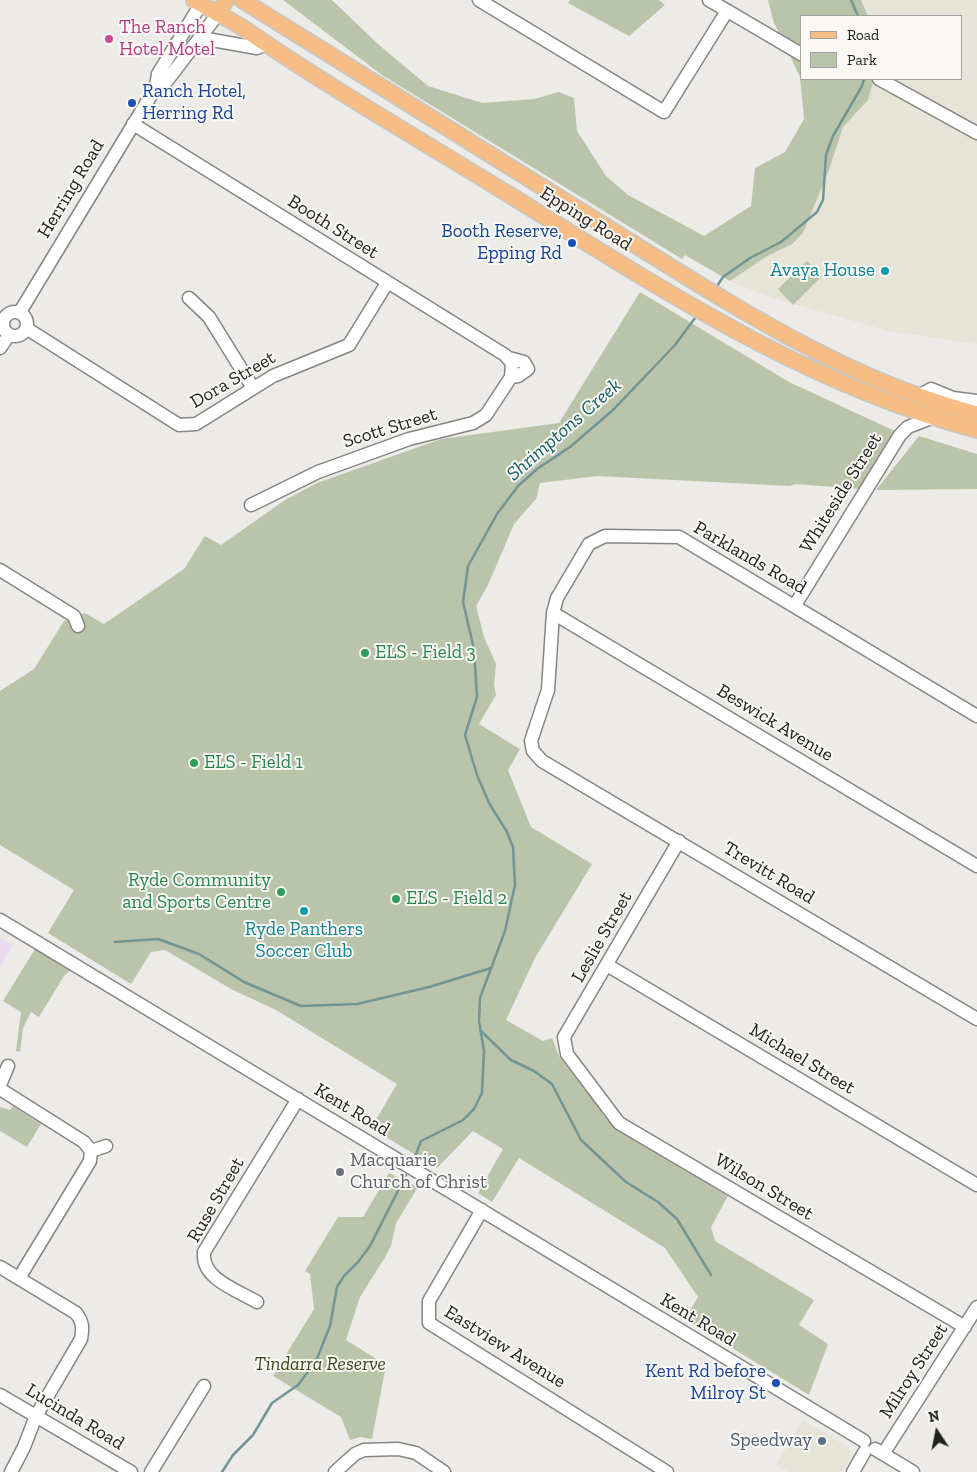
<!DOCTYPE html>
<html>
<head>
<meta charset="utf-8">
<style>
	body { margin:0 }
	#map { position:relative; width:977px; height:1472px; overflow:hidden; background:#ecebe7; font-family:"Zilla Slab",serif }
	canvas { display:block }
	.legend { position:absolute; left:800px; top:15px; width:162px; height:65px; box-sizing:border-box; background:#f9f8f4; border:1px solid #a3a2a0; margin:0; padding:6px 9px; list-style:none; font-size:15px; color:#232221 }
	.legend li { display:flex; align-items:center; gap:10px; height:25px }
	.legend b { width:25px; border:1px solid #a3a2a0 }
	.north { position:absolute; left:912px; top:1407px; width:50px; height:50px; -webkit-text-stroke:4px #f9f8f4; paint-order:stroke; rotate:349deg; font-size:14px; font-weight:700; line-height:20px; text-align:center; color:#232221 }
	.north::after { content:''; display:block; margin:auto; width:18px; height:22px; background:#232221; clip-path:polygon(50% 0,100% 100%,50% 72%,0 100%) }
</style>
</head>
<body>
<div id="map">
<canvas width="977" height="1472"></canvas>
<ul class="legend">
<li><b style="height:6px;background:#f6bd85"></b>Road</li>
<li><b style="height:14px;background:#bac4aa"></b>Park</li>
</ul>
<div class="north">N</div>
</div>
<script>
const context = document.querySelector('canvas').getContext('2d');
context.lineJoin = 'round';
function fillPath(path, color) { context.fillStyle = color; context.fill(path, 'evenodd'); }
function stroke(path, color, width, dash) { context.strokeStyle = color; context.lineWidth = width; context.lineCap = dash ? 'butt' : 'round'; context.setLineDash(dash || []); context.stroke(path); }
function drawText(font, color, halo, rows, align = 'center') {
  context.font = font + ' "Zilla Slab",serif'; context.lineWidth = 4; context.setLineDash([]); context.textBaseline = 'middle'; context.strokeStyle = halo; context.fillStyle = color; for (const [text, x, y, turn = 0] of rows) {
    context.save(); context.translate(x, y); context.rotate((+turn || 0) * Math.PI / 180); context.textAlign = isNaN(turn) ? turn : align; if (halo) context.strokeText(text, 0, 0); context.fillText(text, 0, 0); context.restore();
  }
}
const built = new Path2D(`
	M861 0H977V344L889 331 772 298 730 281 766 257 780 252 803 233 829 170 843 127 868 100 874 79H961V16H868Z
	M803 1420 848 1447 851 1456 841 1472H789L776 1465Z`);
const education = new Path2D(`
	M0 937 13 945 0 967Z`);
const green = new Path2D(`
	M283 0H332L379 45 428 86 482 103 534 99 559 92 574 98 577 131 606 176 628 195 704 236 751 206 755 168 785 152 804 119 800 77 773 20 768 0H861L868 16H801V79H874L868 100 843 127 829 170 803 233 792 244 766 257 730 281 685 255 682 259 382 75Z
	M570 0H659L665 5 629 36 568 3Z
	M807 261 822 276 793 305 778 289Z
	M640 292 789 382 897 432 862 489 795 484 790 486 597 476 540 483 536 499 514 524 488 585 476 606 484 637 496 664 494 685 496 695 479 724 520 749 508 770 531 827 592 864 535 958 506 1020 543 1041 552 1038 559 1056 616 1129 728 1196 711 1227 715 1241 814 1300 799 1325 828 1344 809 1395 685 1319 698 1297 665 1248 519 1158 492 1202 478 1193 503 1149 473 1131 437 1168 371 1128 397 1084 276 1010 231 989 165 950 151 952 131 984 48 933 74 890 0 845V691L34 669 64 621 85 613 104 624 184 569 205 536 221 545 285 500 317 483 441 439 559 423Z
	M919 436 977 454V489L876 490Z
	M35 949 71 970 64 976 39 1017 31 1012 23 1028 20 1052 16 1051 21 1012 3 1001Z
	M13 1106 41 1124 27 1147 0 1131V1107L10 1110Z
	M389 1173 418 1187 396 1223 391 1246 384 1259 360 1297 346 1340 386 1365 372 1439 360 1437 350 1440 341 1417 273 1376 314 1309 310 1274 305 1271 338 1217H363Z`);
const stream = new Path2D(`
	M851 0 858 16
	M715 289 723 277 750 258 781 242 817 212 823 200 826 155 833 136 862 86 864 79
	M115 942 158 939 199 954 244 982 301 1006 357 1004 429 987 491 968
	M481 1031 511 1060 534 1071 552 1084 581 1140 626 1182 658 1202 677 1219 711 1275
	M414 1159 421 1141 463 1120 474 1109 482 1093 484 1051 479 1021 480 998 505 931 515 885 513 847 507 832 489 803 477 775 465 735 477 697 474 649 463 602 468 566 497 514 518 486 537 469 570 447 613 410 675 345 698 314
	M222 1472 233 1455 253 1435 272 1403 298 1385 316 1361 330 1326 337 1287 344 1276 358 1262 370 1246 406 1175`);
const minor = new Path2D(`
	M479 0 664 112 727 11
	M709 0 801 54
	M201 38 257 48 266 44
	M879 79 977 133
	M156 87 166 82 218 14
	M133 124 505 355 512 363 511 377 486 415 473 423 409 439 318 472 251 505
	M189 298 209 317 253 388
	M3 324a12 12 0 1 1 24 0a12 12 0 1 1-24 0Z
	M20 312 156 87 158 74 201 4
	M26 328 179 425 196 424 273 376 349 345 387 283
	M0 348 9 335
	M509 358 524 362 528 369 518 376 511 377
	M918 396 931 389 953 398 977 401
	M0 570 74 616 78 626
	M795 605 900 435 908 427 934 417
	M553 613 977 866
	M977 716 679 537 605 536 589 544 557 598 553 613 548 690 531 741 533 751 542 761 977 1019
	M679 841 564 1037 567 1054 619 1123 965 1327
	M0 920 864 1441
	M607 965 977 1185
	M0 1085 8 1066
	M0 1089 84 1142 91 1151 90 1161 19 1278
	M91 1151 106 1146
	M482 1210 429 1301V1323L667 1472
	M0 1267 76 1313C83 1322 83 1328 81 1339L36 1416 24 1447 11 1472
	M257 1302C237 1290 201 1279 204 1252L298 1099
	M0 1395 131 1472
	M875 1449 913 1472
	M883 1454 977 1307
	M151 1472 204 1386
	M335 1472 355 1454 364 1450 398 1449 416 1453 444 1472
	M853 1472 865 1451`);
const major = new Path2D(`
	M194 0 240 26C328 87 422 141 513 197 661 289 807 385 977 430
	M242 0C369 78 494 158 621 236 734 306 846 380 977 414
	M218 14 226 0`);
const markers = [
	[109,39,5,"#d1479c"],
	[132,103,5,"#1a4fb4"],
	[572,243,5,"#1a4fb4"],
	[885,271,5,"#0f9aa8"],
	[365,653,5,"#2e9e5b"],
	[194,763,5,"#2e9e5b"],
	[281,892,5,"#2e9e5b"],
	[396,899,5,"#2e9e5b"],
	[304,911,5,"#0f9aa8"],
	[340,1172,5,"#6b7280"],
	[776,1383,5,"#1a4fb4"],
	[822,1441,5,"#5c6f8a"]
];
const hotelNames = [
	["The Ranch",119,28],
	["Hotel Motel",119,50]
];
const transitNames = [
	["Ranch Hotel,",142,92,"left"],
	["Herring Rd",142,114,"left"],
	["Booth Reserve,",562,232],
	["Epping Rd",562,254],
	["Kent Rd before",766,1372],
	["Milroy St",766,1394]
];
const streetNames = [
	["Herring Road",71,189,-59],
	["Epping Road",586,219,32],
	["Booth Street",333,227,32],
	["Dora Street",233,380,-30],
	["Scott Street",390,428,-17],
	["Whiteside Street",841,493,-58],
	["Parklands Road",750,558,30],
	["Beswick Avenue",775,723,31],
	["Trevitt Road",769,873,31],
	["Leslie Street",602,937,-60],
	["Michael Street",802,1059,31],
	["Kent Road",352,1110,31],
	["Wilson Street",764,1187,31],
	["Ruse Street",216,1200,-60],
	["Kent Road",698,1320,31],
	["Eastview Avenue",505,1347,32],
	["Milroy Street",914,1371,-57],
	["Lucinda Road",75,1417,31]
];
const cultureNames = [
	["Avaya House",875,271],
	["Ryde Panthers",304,930,"center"],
	["Soccer Club",304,952,"center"]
];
const leisureNames = [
	["ELS - Field 3",375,653],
	["ELS - Field 1",204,763],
	["Ryde Community",271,881,"right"],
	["and Sports Centre",271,903,"right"],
	["ELS - Field 2",406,899]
];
const worshipNames = [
	["Macquarie",350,1161],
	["Church of Christ",350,1183]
];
const parkNames = [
	["Tindarra Reserve",320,1365]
];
const serviceNames = [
	["Speedway",812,1441]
];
const waterNames = [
	["Shrimptons Creek",564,430,-41]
];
fillPath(built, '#e6e3d7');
fillPath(education, '#eadbee');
fillPath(green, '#bac4aa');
stroke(stream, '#719695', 2.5);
stroke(minor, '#878582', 15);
stroke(major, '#c6c6c5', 18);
stroke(minor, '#fff', 12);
stroke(major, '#f6bd85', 15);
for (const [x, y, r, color] of markers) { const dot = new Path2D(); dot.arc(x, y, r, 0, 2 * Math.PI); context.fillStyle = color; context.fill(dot); stroke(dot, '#f9f8f4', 2); }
drawText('19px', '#b23c85', '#f9f8f4', hotelNames, 'left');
drawText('19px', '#164399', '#f9f8f4', transitNames, 'right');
drawText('19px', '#232221', '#f9f8f4', streetNames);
drawText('19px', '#0d838f', '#f9f8f4', cultureNames, 'right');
drawText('19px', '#27864d', '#f9f8f4', leisureNames, 'left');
drawText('19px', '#5b616d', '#f9f8f4', worshipNames, 'left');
drawText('italic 19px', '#384619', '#f9f8f4', parkNames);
drawText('19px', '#4e5e75', '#f9f8f4', serviceNames, 'right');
drawText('italic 20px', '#0d5e5e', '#f9f8f4', waterNames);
</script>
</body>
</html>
